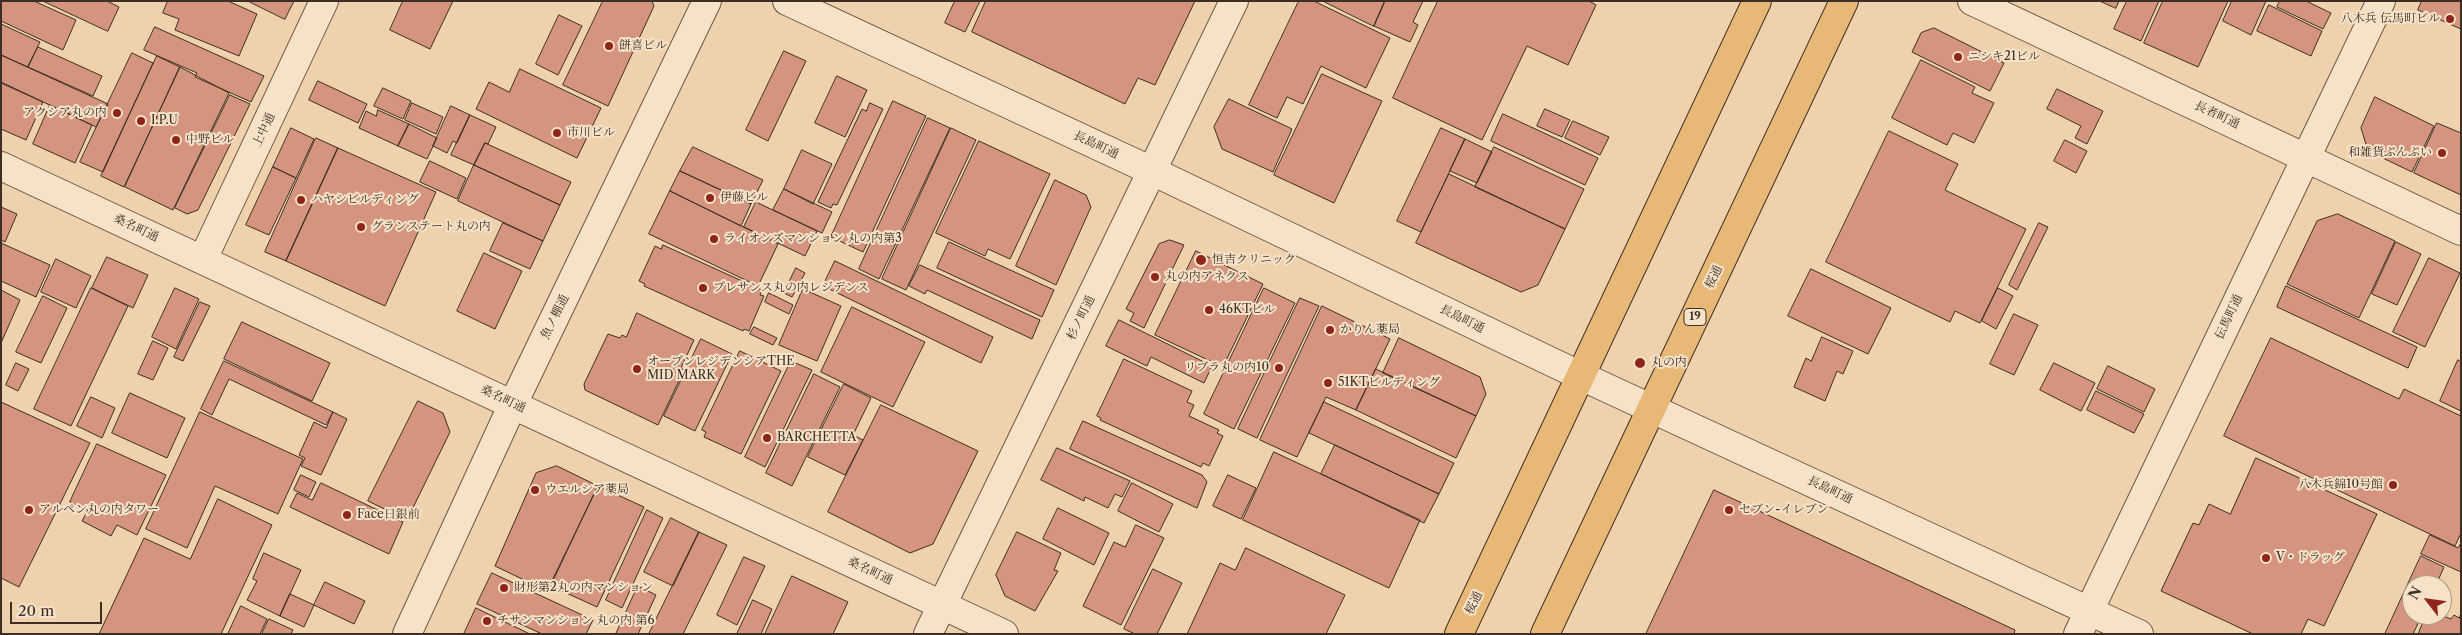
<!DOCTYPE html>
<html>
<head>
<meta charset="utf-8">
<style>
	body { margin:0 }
	#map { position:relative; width:2462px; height:635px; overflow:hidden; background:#efd2ab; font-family:"Libre Caslon Text",serif }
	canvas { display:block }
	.frame { position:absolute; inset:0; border:2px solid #3d2f26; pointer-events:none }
	.north { position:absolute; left:2402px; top:575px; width:50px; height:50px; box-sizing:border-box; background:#f5e2c8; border:1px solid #ab9a87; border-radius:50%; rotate:300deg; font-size:14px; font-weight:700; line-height:20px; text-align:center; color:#3d2f26 }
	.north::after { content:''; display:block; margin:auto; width:18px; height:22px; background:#8f2418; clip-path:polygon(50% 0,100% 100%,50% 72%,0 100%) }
	.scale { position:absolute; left:10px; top:602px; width:92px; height:22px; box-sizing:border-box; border:2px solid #3d2f26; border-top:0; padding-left:6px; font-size:15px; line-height:18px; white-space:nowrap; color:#3d2f26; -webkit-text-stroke:4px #f5e2c8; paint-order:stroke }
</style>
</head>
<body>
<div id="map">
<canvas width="2462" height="635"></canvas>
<div class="frame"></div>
<div class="north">N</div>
<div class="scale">20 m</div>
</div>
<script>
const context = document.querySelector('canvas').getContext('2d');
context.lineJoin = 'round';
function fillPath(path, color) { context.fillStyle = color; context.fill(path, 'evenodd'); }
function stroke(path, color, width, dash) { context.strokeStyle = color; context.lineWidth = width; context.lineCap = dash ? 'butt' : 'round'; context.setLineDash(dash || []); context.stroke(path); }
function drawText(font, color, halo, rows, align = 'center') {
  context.font = font + ' "Libre Caslon Text","Noto Serif JP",serif'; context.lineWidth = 4; context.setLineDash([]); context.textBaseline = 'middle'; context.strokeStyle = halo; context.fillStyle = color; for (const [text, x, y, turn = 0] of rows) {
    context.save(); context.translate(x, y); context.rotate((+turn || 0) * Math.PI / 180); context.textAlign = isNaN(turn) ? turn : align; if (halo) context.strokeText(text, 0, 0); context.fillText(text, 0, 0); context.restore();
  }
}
const building = new Path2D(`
	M1 1H34L76 20 63 50 1 21Z
	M43 1H107L119 7 108 31Z
	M168 1H228L257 14 239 56 175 30 179 19 163 13Z
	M248 1H294L285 19Z
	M403 1H453L430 49 390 30Z
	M603 1H652L654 6 608 106 563 85Z
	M955 1H980L965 32 945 23Z
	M986 1H1195L1155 85 1138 78 1125 104 972 32Z
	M1299 1H1314L1390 38 1366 88 1321 66 1303 104 1287 97 1277 118 1249 105Z
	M1323 1H1385L1374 26Z
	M1385 1H1423L1413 22 1418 25 1410 42 1374 26Z
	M1438 1H1589L1596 5 1568 65 1527 46 1482 140 1393 98Z
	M2100 1H2119L2116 8Z
	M2127 1H2159L2141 41 2114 29Z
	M2163 1H2228L2198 67 2144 43Z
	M2232 1H2266L2251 35 2223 21Z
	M2280 1H2306L2331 13 2323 29 2277 7Z
	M2422 1H2461V29L2418 10Z
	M2269 5 2322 31 2311 56 2257 31Z
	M559 15 582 26 558 75 536 64Z
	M1 24 40 42 28 67 1 55Z
	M155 27 264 76 251 102 195 77 197 73 144 50Z
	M1934 28 2004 63 1990 91 1912 52 1921 33Z
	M38 47 102 76 93 96 28 67Z
	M784 51 806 61 768 141 746 130Z
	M132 53 153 63 103 172 80 162Z
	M1 55 108 104 96 127 1 82Z
	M157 56 180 67 124 187 101 176Z
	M1921 60 1975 87 1972 93 1994 103 1974 143 1953 133 1947 145 1892 118Z
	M180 67 229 93 173 210 125 187Z
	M520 69 601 108 577 158 476 109 489 82 509 92Z
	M1322 74 1382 101 1334 203 1274 175Z
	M837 76 867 90 845 137 815 123Z
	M318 81 367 104 358 123 309 100Z
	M1 83 43 102 26 140 1 129Z
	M383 88 411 101 403 119 374 106Z
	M2057 89 2103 111 2087 144 2075 138 2081 126 2047 109Z
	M230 95 250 104 198 210 187 214 175 208Z
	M2375 97 2434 126 2412 172 2368 151 2361 128Z
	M1229 99 1292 129 1273 172 1222 149 1214 127Z
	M893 101 926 116 863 252 831 237Z
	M412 103 443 117 436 134 405 120Z
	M870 103 883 109 837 205 833 204 831 208 818 202 862 109 866 111Z
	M50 105 92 125 75 163 33 144Z
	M451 106 470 115 457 143 453 141 447 153 433 146Z
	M1545 109 1570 120 1562 137 1537 126Z
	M378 110 409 124 398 146 359 128 366 111 376 116Z
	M1503 114 1598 158 1585 185 1491 141Z
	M470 115 496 127 488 144 485 143 474 165 451 155Z
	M928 118 950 128 879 279 859 269Z
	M1573 121 1609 137 1600 155 1565 138Z
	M2437 123 2461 133V195L2414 173Z
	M409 124 437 138 427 159 398 146Z
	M291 128 314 139 296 178 273 167Z
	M951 128 976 140 906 290 882 279Z
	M1441 128 1465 139 1421 232 1397 221Z
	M1889 131 1958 164 1945 190 2026 229 1980 323 1955 311 1950 322 1826 262Z
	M316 138 338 148 286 261 265 252Z
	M1465 139 1492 152 1477 183 1450 171Z
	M2065 140 2087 151 2076 173 2054 161Z
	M979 141 1050 174 1010 259 988 249 985 256 936 233Z
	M485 143 571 182 560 205 474 165Z
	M693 147 763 180 751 204 680 171Z
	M1494 147 1584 189 1565 229 1475 187Z
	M338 148 436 192 385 306 286 261Z
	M802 150 832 164 813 204 784 189Z
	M430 161 466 178 457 199 420 182Z
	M474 165 560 205 543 241 458 201Z
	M273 167 296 178 269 235 246 225Z
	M680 171 751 204 741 226 670 191Z
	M1449 174 1565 229 1538 285 1521 292 1416 243Z
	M1055 180 1086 195 1091 207 1056 285 1016 266Z
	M784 189 832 212 822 233 773 210Z
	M670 191 778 244 758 286 649 234Z
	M756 202 817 231 805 256 744 227Z
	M1 207 17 214 5 242 1 240Z
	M2338 214 2395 241 2359 318 2287 284 2317 221Z
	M503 223 543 241 530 269 490 251Z
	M2039 223 2048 227 2017 290 2009 285Z
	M1170 240 1184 245 1144 328 1130 321 1134 313 1126 309 1159 244Z
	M949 242 1054 290 1042 317 937 268Z
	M2396 242 2421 254 2397 305 2372 294Z
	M1 243 50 265 36 297 1 281Z
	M663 245 762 290 760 295 764 296 749 331 744 329 743 331 644 286 645 284 639 281 655 246 661 249Z
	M1196 251 1263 284 1223 367 1155 335Z
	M484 253 522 271 495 329 457 311Z
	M107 257 148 275 133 308 92 288Z
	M2429 258 2460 273 2425 347 2393 332Z
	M56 259 91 276 76 308 41 292Z
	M835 261 993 337 981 363 823 286Z
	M920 265 1040 320 1032 339 927 290 925 294 909 286Z
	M796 268 805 273 792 297 784 293Z
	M1811 269 1891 308 1868 354 1788 316Z
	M2286 286 2417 347 2408 368 2277 307Z
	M91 288 128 306 71 426 34 409Z
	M175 288 199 299 176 349 152 337Z
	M1264 288 1295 303 1234 429 1204 414Z
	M1998 288 2013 296 1996 329 1982 321Z
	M803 289 841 306 817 361 779 345Z
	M1 290 20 300 1 343Z
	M769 293 793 305 789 314 765 302Z
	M43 296 67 308 41 363 16 352Z
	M1300 298 1319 306 1257 438 1238 429Z
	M200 302 210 306 183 361 174 357Z
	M1322 306 1390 339 1356 410 1326 397 1297 457 1260 440Z
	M852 307 925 342 893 407 821 372Z
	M637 313 694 340 681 368 684 370 658 425 585 390 584 384 608 334 620 338 622 335 626 337Z
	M2014 314 2038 325 2014 375 1990 364Z
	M1119 320 1212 366 1204 383 1151 357 1147 366 1106 346Z
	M242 322 330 363 312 401 224 359Z
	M754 327 777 338 773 345 750 334Z
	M1822 337 1853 351 1843 374 1837 371 1825 401 1794 387 1806 358 1811 361Z
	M1399 338 1480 377 1486 394 1476 416 1383 373Z
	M2271 338 2399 399 2404 389 2461 416V533L2455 546 2224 436Z
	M701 339 732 354 695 431 664 416Z
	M153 341 168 348 153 380 138 374Z
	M740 351 781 371 741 454 704 437 706 432 702 430Z
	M1124 359 1192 391 1187 402 1194 405 1189 416 1219 430 1217 433 1223 436 1209 466 1203 463 1201 467 1100 420 1101 418 1097 416Z
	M2458 360 2461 362V411L2440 401Z
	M224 361 333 412 326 425 229 379 212 415 201 409Z
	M791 361 812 370 765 467 745 457Z
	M16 363 29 369 18 391 6 385Z
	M2054 363 2095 383 2081 411 2040 390Z
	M2108 366 2155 389 2144 412 2097 389Z
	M1376 369 1476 416 1456 458 1356 410Z
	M814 374 840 387 792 486 766 473Z
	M844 384 871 398 853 435 863 440 845 475 808 457Z
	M2096 391 2144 414 2134 433 2087 410Z
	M130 393 185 418 167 458 112 433Z
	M91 397 115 408 102 438 77 426Z
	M418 401 443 413 450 432 407 520 368 501Z
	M1 402 90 443 19 587 1 578Z
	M1324 402 1454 463 1439 494 1309 433Z
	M881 405 978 451 933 544 910 553 828 512Z
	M200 412 303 459 278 514 215 486 187 548 146 529Z
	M333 412 347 419 321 475 301 466 305 458 299 455 314 422 326 428Z
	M1083 421 1202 475 1207 482 1197 508 1070 449Z
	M97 444 166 475 137 535 117 525 111 536 82 521 88 510 70 502Z
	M1335 445 1439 494 1424 523 1321 474Z
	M1057 448 1130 481 1122 497 1115 494 1108 508 1085 497 1084 501 1041 480Z
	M1274 452 1420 520 1389 588 1243 520Z
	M2256 458 2377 514 2324 626 2308 619 2301 634H2253L2161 591 2193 523 2199 525 2209 504 2230 514Z
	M557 466 598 486 547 591 495 566 536 473Z
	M301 475 316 482 309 497 294 490Z
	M1228 475 1256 488 1241 519 1213 506Z
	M321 483 403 522 389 554 290 507 297 493 312 500Z
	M1132 483 1173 504 1159 532 1118 511Z
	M598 486 644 507 597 607 551 586Z
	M1714 490 2015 630 2014 634H1646Z
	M218 499 272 525 221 634H99L144 538 190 559Z
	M1058 508 1109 533 1094 565 1043 539Z
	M647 510 663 518 622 608 606 600Z
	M671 518 699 532 673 586 644 572Z
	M1136 525 1164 538 1121 625 1083 606 1114 542 1125 547Z
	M699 532 727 545 683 634H649Z
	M1017 532 1061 553 1054 570 1058 571 1035 611 1005 596 996 575Z
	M2430 535 2458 548 2461 543V572L2421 554Z
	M1246 548 1345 595 1326 634H1187L1220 563 1235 570Z
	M264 553 301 570 280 616 247 600 257 581 253 579Z
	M2421 556 2444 567 2436 585H2412V615H2422L2413 634H2385Z
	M744 557 765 566 737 625 717 615Z
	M1153 569 1182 583 1157 634H1135L1124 629Z
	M492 573 593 620 586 634H542L477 604Z
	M792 576 848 602 833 634H765Z
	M325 582 365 601 354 624 314 605Z
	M638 586 656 595 638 634H616Z
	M290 594 314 605 304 627 280 616Z
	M753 600 772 609 761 634H737Z
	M241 606 267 619 260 634H228Z
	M476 608 530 634H464Z
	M2461 613V634H2418L2426 615H2441L2451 619 2454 615 2459 618Z
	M269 619 293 630 291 634H262Z`);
const minor = new Path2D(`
	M787 1 1152 171 1581 376 2139 634
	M1972 1 2461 231
	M1 166 1004 634
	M203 259 324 1
	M407 634 513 404 707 1
	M928 634 1234 1
	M2078 634 2381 1`);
const trunk = new Path2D(`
	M1459 634 1757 1
	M1545 634 1844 1`);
const markers = [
	[2450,19,5,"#8f2418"],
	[609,46,5,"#8f2418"],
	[1958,57,5,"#8f2418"],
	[117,113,5,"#8f2418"],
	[141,121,5,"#8f2418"],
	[557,133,5,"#8f2418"],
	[176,140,5,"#8f2418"],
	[2442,153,5,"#8f2418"],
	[710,198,5,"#8f2418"],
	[301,200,5,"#8f2418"],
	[361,227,5,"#8f2418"],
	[714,239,5,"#8f2418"],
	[1201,260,6,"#8f2418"],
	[1155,277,5,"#8f2418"],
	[703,288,5,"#8f2418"],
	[1209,310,5,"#8f2418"],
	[1330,330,5,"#8f2418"],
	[1640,363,6,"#8f2418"],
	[1279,368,5,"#8f2418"],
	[637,369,5,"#8f2418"],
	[1328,383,5,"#8f2418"],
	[767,438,5,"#8f2418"],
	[2393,485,5,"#8f2418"],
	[535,490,5,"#8f2418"],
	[29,510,5,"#8f2418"],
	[1729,510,5,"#8f2418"],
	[347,515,5,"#8f2418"],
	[2266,558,5,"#8f2418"],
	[504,588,5,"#8f2418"],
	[487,621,5,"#8f2418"]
];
const shields = [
	[1695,317,22]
];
const shieldNames = [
	["19",1695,317]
];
const poiNames = [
	["八木兵 伝馬町ビル",2440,19,"right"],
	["餅喜ビル",619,46],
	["ニシキ21ビル",1968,57],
	["アクシア丸の内",107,113,"right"],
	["I.P.U",151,121],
	["市川ビル",567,133],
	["中野ビル",186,140],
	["和雑貨ぷんぷい",2432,153,"right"],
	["伊藤ビル",720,198],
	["ハヤシビルディング",311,200],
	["グランステート丸の内",371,227],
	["ライオンズマンション 丸の内第3",724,239],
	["恒吉クリニック",1212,260],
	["丸の内アネクス",1165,277],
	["プレサンス丸の内レジデンス",713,288],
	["46KTビル",1219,310],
	["かりん薬局",1340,330],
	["オープンレジデンシアTHE",647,362],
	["MID MARK",647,376],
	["丸の内",1651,363],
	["リブラ丸の内10",1269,368,"right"],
	["51KTビルディング",1338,383],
	["BARCHETTA",777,438],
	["八木兵錦10号館",2383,485,"right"],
	["ウエルシア薬局",545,490],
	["アルペン丸の内タワー",39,510],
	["セブン-イレブン",1739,510],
	["Face日銀前",357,515],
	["V・ドラッグ",2276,558],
	["財形第2丸の内マンション",514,588],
	["チサンマンション 丸の内 第6",497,621]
];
const streetNames = [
	["長者町通",2217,115,25],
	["上中通",264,130,-65],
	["長島町通",1096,145,25],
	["桑名町通",136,228,25],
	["桜通",1714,277,-65],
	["魚ノ棚通",555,317,-64],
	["伝馬町通",2229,317,-65],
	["杉ノ町通",1081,318,-64],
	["長島町通",1462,319,26],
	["桑名町通",503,399,25],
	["長島町通",1830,490,25],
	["桑名町通",870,571,25],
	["桜通",1474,603,-65]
];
fillPath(building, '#d5947e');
stroke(building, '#3d2f26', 1);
stroke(minor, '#6a5847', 30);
stroke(trunk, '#3d2f26', 30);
stroke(minor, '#f5e2c8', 28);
stroke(trunk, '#e8b976', 28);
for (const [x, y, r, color] of markers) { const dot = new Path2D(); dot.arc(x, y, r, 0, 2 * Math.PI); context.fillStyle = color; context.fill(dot); stroke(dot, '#f5e2c8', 2); }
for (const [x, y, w] of shields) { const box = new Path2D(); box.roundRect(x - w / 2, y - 8.5, w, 17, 4); context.fillStyle = '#f5e2c8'; context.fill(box); stroke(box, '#3d2f26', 1); }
drawText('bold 11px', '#3d2f26', null, shieldNames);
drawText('12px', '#3d2f26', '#f5e2c8', poiNames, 'left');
drawText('12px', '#3d2f26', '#f5e2c8', streetNames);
</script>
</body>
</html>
